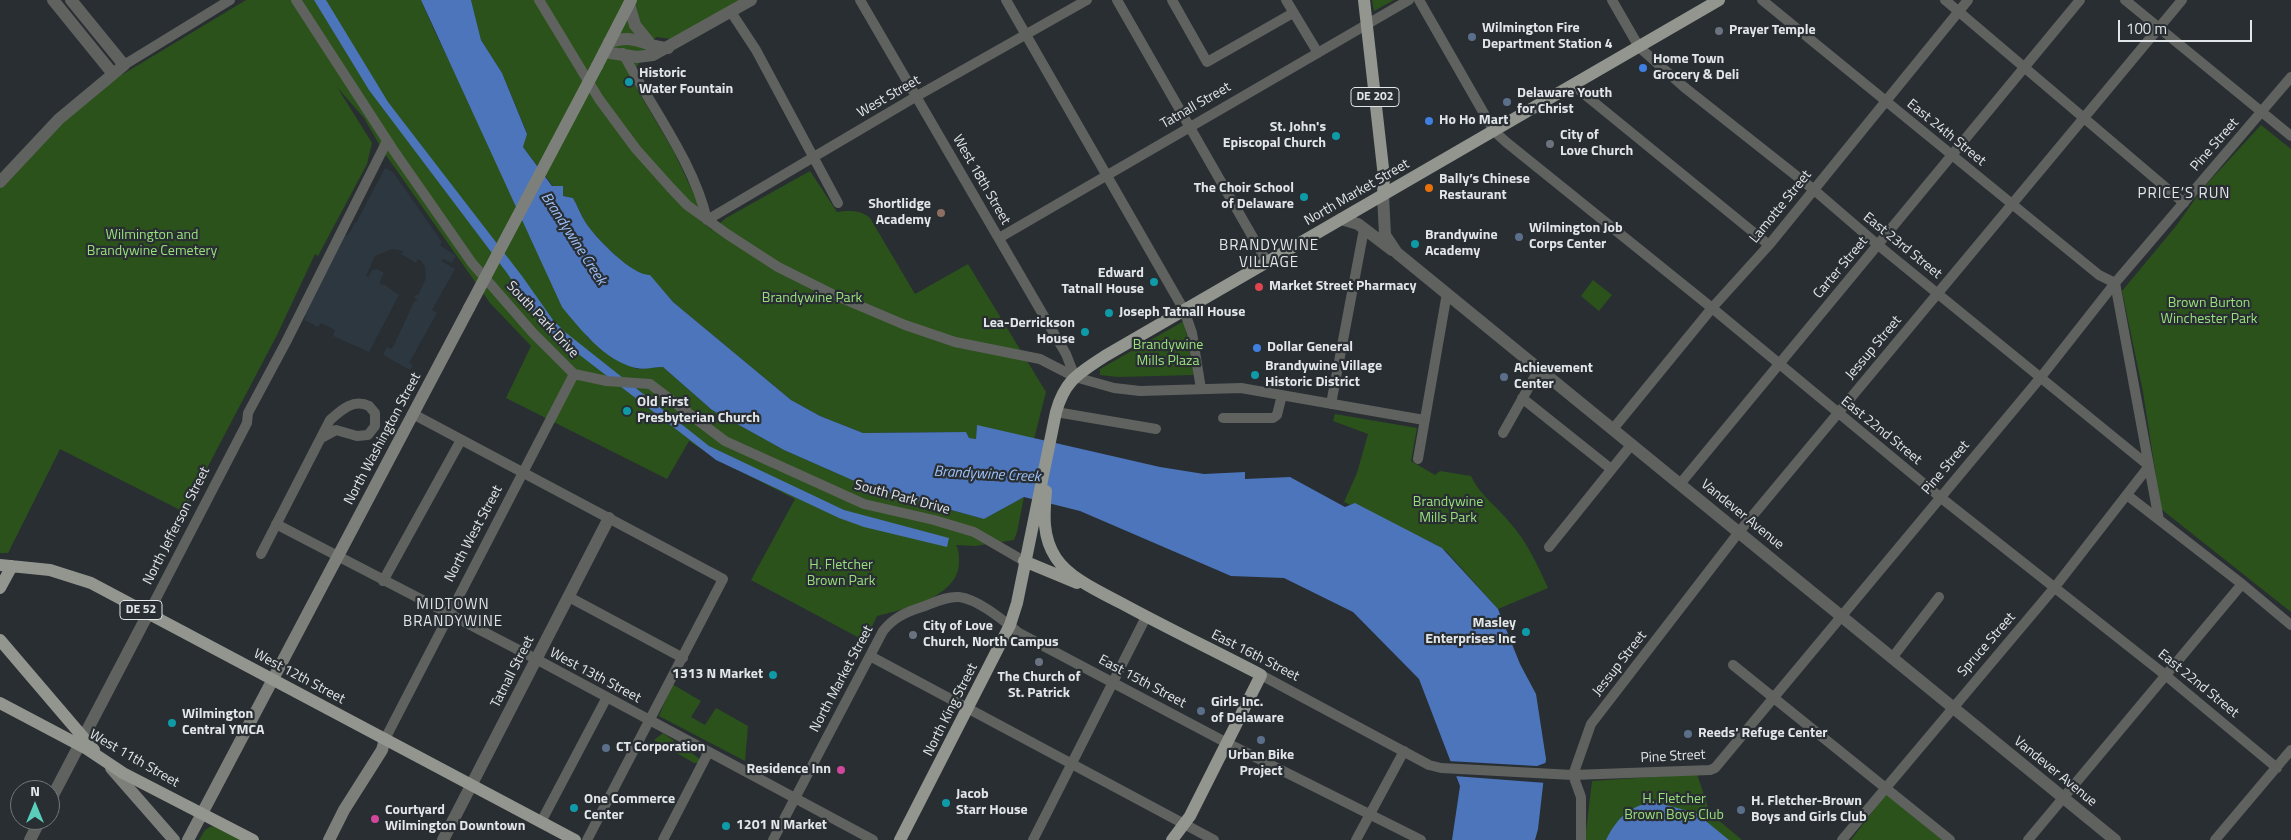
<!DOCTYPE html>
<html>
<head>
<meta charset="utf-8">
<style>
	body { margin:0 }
	#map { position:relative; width:2291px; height:840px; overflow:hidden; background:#282e32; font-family:"Titillium Web",sans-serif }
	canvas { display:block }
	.north { position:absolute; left:10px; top:780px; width:50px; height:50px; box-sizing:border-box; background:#282e32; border:1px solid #72787b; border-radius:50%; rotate:0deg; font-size:14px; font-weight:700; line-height:20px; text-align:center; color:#e2e6e9 }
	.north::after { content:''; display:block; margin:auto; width:18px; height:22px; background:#5bcebb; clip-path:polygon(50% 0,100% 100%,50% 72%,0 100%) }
	.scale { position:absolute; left:2118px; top:20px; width:134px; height:22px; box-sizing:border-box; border:2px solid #e2e6e9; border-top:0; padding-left:6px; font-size:15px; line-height:18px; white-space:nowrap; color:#e2e6e9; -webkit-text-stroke:4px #282e32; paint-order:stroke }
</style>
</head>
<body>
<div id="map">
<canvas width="2291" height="840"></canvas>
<div class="north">N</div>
<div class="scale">100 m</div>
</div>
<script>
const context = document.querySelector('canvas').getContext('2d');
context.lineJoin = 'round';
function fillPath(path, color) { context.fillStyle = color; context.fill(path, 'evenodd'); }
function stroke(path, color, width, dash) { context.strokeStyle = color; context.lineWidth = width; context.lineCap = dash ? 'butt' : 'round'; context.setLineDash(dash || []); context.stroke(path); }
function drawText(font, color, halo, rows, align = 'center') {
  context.font = font + ' "Titillium Web",sans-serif'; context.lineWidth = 4.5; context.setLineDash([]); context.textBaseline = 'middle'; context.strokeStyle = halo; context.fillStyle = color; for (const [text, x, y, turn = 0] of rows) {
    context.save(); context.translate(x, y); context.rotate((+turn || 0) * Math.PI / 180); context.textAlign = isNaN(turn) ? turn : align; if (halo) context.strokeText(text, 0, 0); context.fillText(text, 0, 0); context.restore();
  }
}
const built = new Path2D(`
	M385 168 393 172 442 242 440 245 456 256 452 263 443 259 441 261 455 269 432 310 437 313 409 363 413 365 410 370 383 355 387 347 392 349 414 302 418 300 414 298 415 295H418L426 278 425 267 421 261 418 259 416 263 401 254 403 251 392 249 375 256 366 276 368 277 372 270 377 269 384 273 379 284 385 285 399 295 369 352 333 336 335 330 321 323 318 327 304 320 306 316 304 315 344 236 349 234 355 222 356 223Z`);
const green = new Path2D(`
	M246 0H421L435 32 587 337 616 359 637 369 663 367 712 410 784 450 868 487 984 519 1024 497 1017 532 1014 540 975 546 956 545C959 550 959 557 959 563 958 597 905 609 877 616L865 641 751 580 795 499 718 460 689 441 667 479 506 398 531 346 490 303 383 151 364 118 337 87 372 143 367 164 318 256 315 254 277 335 184 512 60 449 8 553H0V184L95 91Z
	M471 0H740L671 39 656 37 630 77 674 152 699 205 693 215 712 230 726 218 810 171 837 212C847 210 862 210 870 218L915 294 968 264 1046 392 1034 439 977 426 976 439 969 438 966 432 863 433 820 416 791 400 673 302 650 276C633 276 598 240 588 226 582 218 578 207 573 198L563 196V186H553L523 147 527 133 502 73 481 40Z
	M1372 0H1394L1374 11Z
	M2261 125 2291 149V612L2161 509 2143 392 2122 291 2176 226 2203 188Z
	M1593 280 1612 295 1599 311 1581 296Z
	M1184 321 1194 375 1118 377 1100 375V369Z
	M1335 414 1417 428 1411 461 1435 475 1440 471 1471 476C1480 496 1498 507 1511 524 1527 542 1538 566 1548 588L1498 609 1447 552 1435 544 1344 502 1357 473 1368 434 1333 421Z
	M672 684 701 701 691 717 705 725 716 708 748 726 745 761 659 716Z
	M663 733 700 759 699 763H694L654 740Z
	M1697 774 1710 813 1742 840H1585L1592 781Z
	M1886 794 1942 840H1851Z
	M212 826 215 827 242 840H199L205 830Z`);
const water = new Path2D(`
	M314 0H326L388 102 522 276 553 320 565 332 709 446 844 510 949 538 947 547 864 527 839 518 716 460 555 336 542 325 507 273 369 90Z
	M421 0H471L481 40 502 73 527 134 523 147 552 186H563V196L573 198C578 207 582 218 588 226 598 240 633 276 650 275L673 302 791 400 820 416 863 433 966 432 969 438 976 439 977 425 1160 467 1204 474 1245 472V479L1290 477 1345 507 1355 503 1442 548 1498 609 1520 664 1536 694 1546 759 1538 829 1535 840H1452L1460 786 1419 679 1353 612 1284 578 1231 576 1080 511 1024 497 984 519 868 487 784 450 712 410 663 367C655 367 644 370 636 368 605 361 581 330 562 307Z
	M1655 802 1696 813 1729 840H1606C1617 818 1630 805 1655 802Z`);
const pier = new Path2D(`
	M1448 761 1537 766 1548 762 1546 783 1454 776Z`);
const minor = new Path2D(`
	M296 0 392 148 472 263 533 333 574 374 607 381 650 384 725 441 864 504 934 520 974 532 1024 561
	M539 0 599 99 636 149 670 187 687 205 727 234 778 267 832 294 905 325 955 342 1040 359 1075 377 1114 388 1140 391 1241 388 1424 420
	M860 0 1066 354 1075 377
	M1006 0 1184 310 1192 333 1201 389
	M1117 0 1267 262
	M1172 0 1207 62 1293 13
	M1286 0 1318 53
	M1419 0 1494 131 1506 142 1712 308 1940 497 2164 674 2277 768
	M1612 0 1639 47 1684 87 1813 189 1878 245 2149 466
	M1762 0 2099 275 2115 283 2159 520
	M1945 0 2184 203
	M2125 0 2291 136
	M731 12 756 50 838 203
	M623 53C650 106 694 162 707 220
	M124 65 230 0
	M1573 85 1769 245
	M707 220 917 96 1087 0
	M999 238 1409 0
	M1522 398 1611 469
	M1331 404 1364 229
	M1056 412 1156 429
	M413 414 723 579 587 840
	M1223 418H1273L1277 415 1282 395
	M1613 429 1712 308 1769 245 1968 0
	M1503 433 1539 369
	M1418 459 1447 293
	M1680 484 2080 0
	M2127 495 2242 584 2291 625
	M276 524 536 659 873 840
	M1549 547 1632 444
	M261 554 330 420C341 410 354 398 369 406L375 413V426L368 435 357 436 336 430 323 437
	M383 581 461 440
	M569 597 683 658
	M148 614 247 423 248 413 286 342 387 141
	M870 656 1214 840
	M1892 658 1939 597
	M1733 665 1950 840
	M1261 675 1429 765 1441 768 1573 775 1710 770 1715 768 2041 377 2115 283 2291 77
	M385 739 574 374
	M1573 775 1591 724 1739 532 2182 0
	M1573 775 1581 797V840
	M541 822 607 697
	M663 840 708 753
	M773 840 883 631C893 618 906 612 922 607 933 603 947 596 959 597 978 599 1004 621 1019 633L1227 743 1421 840
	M1033 840 1146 617
	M1356 840 1404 751
	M1842 840 2055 587 2149 466
	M2028 840 2242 584
	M2215 840 2291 750`);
const tertiary = new Path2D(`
	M53 0 113 74
	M629 4 635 25 648 41
	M609 42C639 33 642 47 668 48
	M604 52 637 57 653 55 751 0
	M0 182 59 119 124 65 71 0
	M1383 195 1385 235 1397 253 2115 840
	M1341 219 1358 224 1392 250
	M50 801 148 614
	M30 840 40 820
	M443 840 609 518`);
const secondary = new Path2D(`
	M597 66 631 0
	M111 768 174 840
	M188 840 469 308
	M329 840 344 810 382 750 385 739`);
const primary = new Path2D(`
	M1364 0 1384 177 1383 195
	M1046 491C1044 514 1042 537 1056 558 1069 578 1100 592 1121 603 1167 628 1215 651 1261 675L1190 816 1172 840
	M1024 561 1077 583
	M0 565 50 570 91 583 575 840
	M0 588 12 566
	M0 640 94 750
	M0 703 87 749 123 773 253 840
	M900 840 1010 625 1017 603 1056 412C1065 380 1078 374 1105 356L1719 0`);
const secondaryBridge = new Path2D(`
	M469 308 597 66`);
const markers = [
	[1719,31,5,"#6b7280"],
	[1472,37,5,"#5c6f8a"],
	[1643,68,5,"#3f7fe0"],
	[629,82,5,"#0f9aa8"],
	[1507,102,5,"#5c6f8a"],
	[1429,121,5,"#3f7fe0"],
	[1336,136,5,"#0f9aa8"],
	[1550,144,5,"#6b7280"],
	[1429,188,5,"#e8710a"],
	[1304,197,5,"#0f9aa8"],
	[941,213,5,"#8d6e63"],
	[1519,237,5,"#5c6f8a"],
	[1415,244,5,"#0f9aa8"],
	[1154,282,5,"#0f9aa8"],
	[1259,287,5,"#e0444e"],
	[1109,313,5,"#0f9aa8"],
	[1085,332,5,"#0f9aa8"],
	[1257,348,5,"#3f7fe0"],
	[1255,375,5,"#0f9aa8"],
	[1504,377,5,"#5c6f8a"],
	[627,411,5,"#0f9aa8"],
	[1526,632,5,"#0f9aa8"],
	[913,635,5,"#6b7280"],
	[1039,662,5,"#6b7280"],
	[773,675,5,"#0f9aa8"],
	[1201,711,5,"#5c6f8a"],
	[172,723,5,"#0f9aa8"],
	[1688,734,5,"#5c6f8a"],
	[1261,740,5,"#5c6f8a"],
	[606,748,5,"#5c6f8a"],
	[841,770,5,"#d1479c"],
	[946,803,5,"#0f9aa8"],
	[574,808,5,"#0f9aa8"],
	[1741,810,5,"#5c6f8a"],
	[375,819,5,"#d1479c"],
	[726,826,5,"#0f9aa8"]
];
const shields = [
	[1375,97,48],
	[141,610,42]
];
const shieldNames = [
	["DE 202",1375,97],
	["DE 52",141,610]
];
const poiNames = [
	["Wilmington Fire",1482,29],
	["Department Station 4",1482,45],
	["Prayer Temple",1729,31],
	["Home Town",1653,60],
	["Grocery & Deli",1653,76],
	["Historic",639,74],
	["Water Fountain",639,90],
	["Delaware Youth",1517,94],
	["for Christ",1517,110],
	["Ho Ho Mart",1439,121],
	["St. John's",1326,128,"right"],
	["Episcopal Church",1326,144,"right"],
	["City of",1560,136],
	["Love Church",1560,152],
	["Bally’s Chinese",1439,180],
	["Restaurant",1439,196],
	["The Choir School",1294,189,"right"],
	["of Delaware",1294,205,"right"],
	["Shortlidge",931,205,"right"],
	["Academy",931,221,"right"],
	["Wilmington Job",1529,229],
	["Corps Center",1529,245],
	["Brandywine",1425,236],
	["Academy",1425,252],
	["Edward",1144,274,"right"],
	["Tatnall House",1144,290,"right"],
	["Market Street Pharmacy",1269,287],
	["Joseph Tatnall House",1119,313],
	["Lea-Derrickson",1075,324,"right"],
	["House",1075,340,"right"],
	["Dollar General",1267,348],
	["Brandywine Village",1265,367],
	["Historic District",1265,383],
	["Achievement",1514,369],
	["Center",1514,385],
	["Old First",637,403],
	["Presbyterian Church",637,419],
	["Masley",1516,624,"right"],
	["Enterprises Inc",1516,640,"right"],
	["City of Love",923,627],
	["Church, North Campus",923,643],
	["1313 N Market",763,675,"right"],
	["The Church of",1039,678,"center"],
	["St. Patrick",1039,694,"center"],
	["Girls Inc.",1211,703],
	["of Delaware",1211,719],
	["Wilmington",182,715],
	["Central YMCA",182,731],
	["Reeds' Refuge Center",1698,734],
	["CT Corporation",616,748],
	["Urban Bike",1261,756,"center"],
	["Project",1261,772,"center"],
	["Residence Inn",831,770,"right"],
	["Jacob",956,795],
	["Starr House",956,811],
	["One Commerce",584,800],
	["Center",584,816],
	["H. Fletcher-Brown",1751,802],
	["Boys and Girls Club",1751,818],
	["Courtyard",385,811],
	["Wilmington Downtown",385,827],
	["1201 N Market",736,826]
];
const streetNames = [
	["West Street",889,97,-30],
	["Tatnall Street",1196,106,-30],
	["East 24th Street",1946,133,39],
	["Pine Street",2215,145,-49],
	["West 18th Street",981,180,60],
	["North Market Street",1357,193,-30],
	["Lamotte Street",1781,207,-51],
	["East 23rd Street",1902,246,39],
	["Carter Street",1841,268,-50],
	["South Park Drive",542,320,47],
	["Jessup Street",1874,348,-50],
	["East 22nd Street",1881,431,39],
	["North Washington Street",383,439,-62],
	["Pine Street",1946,468,-50],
	["South Park Drive",902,498,15],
	["Vandever Avenue",1742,515,39],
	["North Jefferson Street",177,526,-63],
	["North West Street",474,534,-62],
	["Spruce Street",1987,645,-49],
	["East 16th Street",1255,656,27],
	["Jessup Street",1620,664,-52],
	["Tatnall Street",513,672,-63],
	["West 13th Street",595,676,28],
	["West 12th Street",299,677,28],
	["North Market Street",842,679,-62],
	["East 15th Street",1142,682,28],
	["East 22nd Street",2198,684,39],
	["North King Street",951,710,-63],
	["Pine Street",1673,757,-3],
	["West 11th Street",134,759,30],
	["Vandever Avenue",2055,772,39]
];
const parkNames = [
	["Wilmington and",152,236],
	["Brandywine Cemetery",152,252],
	["Brandywine Park",812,299],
	["Brown Burton",2209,304],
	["Winchester Park",2209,320],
	["Brandywine",1168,346],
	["Mills Plaza",1168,362],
	["Brandywine",1448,503],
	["Mills Park",1448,519],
	["H. Fletcher",841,566],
	["Brown Park",841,582],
	["H. Fletcher",1674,800],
	["Brown Boys Club",1674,816]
];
const neighbourhoodNames = [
	["PRICE’S RUN",2184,194],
	["BRANDYWINE",1269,246],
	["VILLAGE",1269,263],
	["MIDTOWN",453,605],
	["BRANDYWINE",453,622]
];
const waterNames = [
	["Brandywine Creek",573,239,57],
	["Brandywine Creek",987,475,3]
];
fillPath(built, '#2c3740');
fillPath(green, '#2c521b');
fillPath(water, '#4c75bc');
fillPath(pier, '#282e32');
stroke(minor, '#60625f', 10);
stroke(tertiary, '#60625f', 12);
stroke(secondary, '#7d7f7a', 12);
stroke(primary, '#93968f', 12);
stroke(secondaryBridge, '#7d7f7a', 12);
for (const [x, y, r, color] of markers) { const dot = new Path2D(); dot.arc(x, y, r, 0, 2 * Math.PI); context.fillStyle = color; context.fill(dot); stroke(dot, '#282e32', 2); }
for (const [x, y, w] of shields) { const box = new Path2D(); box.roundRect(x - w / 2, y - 9.5, w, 19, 4); context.fillStyle = '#282e32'; context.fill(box); stroke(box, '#e2e6e9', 1); }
drawText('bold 12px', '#e2e6e9', null, shieldNames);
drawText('bold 14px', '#e2e6e9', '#282e32', poiNames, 'left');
drawText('14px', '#e2e6e9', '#282e32', streetNames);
drawText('14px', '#99e07c', '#282e32', parkNames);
context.letterSpacing = '1px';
drawText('15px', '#e2e6e9', '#282e32', neighbourhoodNames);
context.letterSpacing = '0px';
drawText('italic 15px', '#9ec0f9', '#282e32', waterNames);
</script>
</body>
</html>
